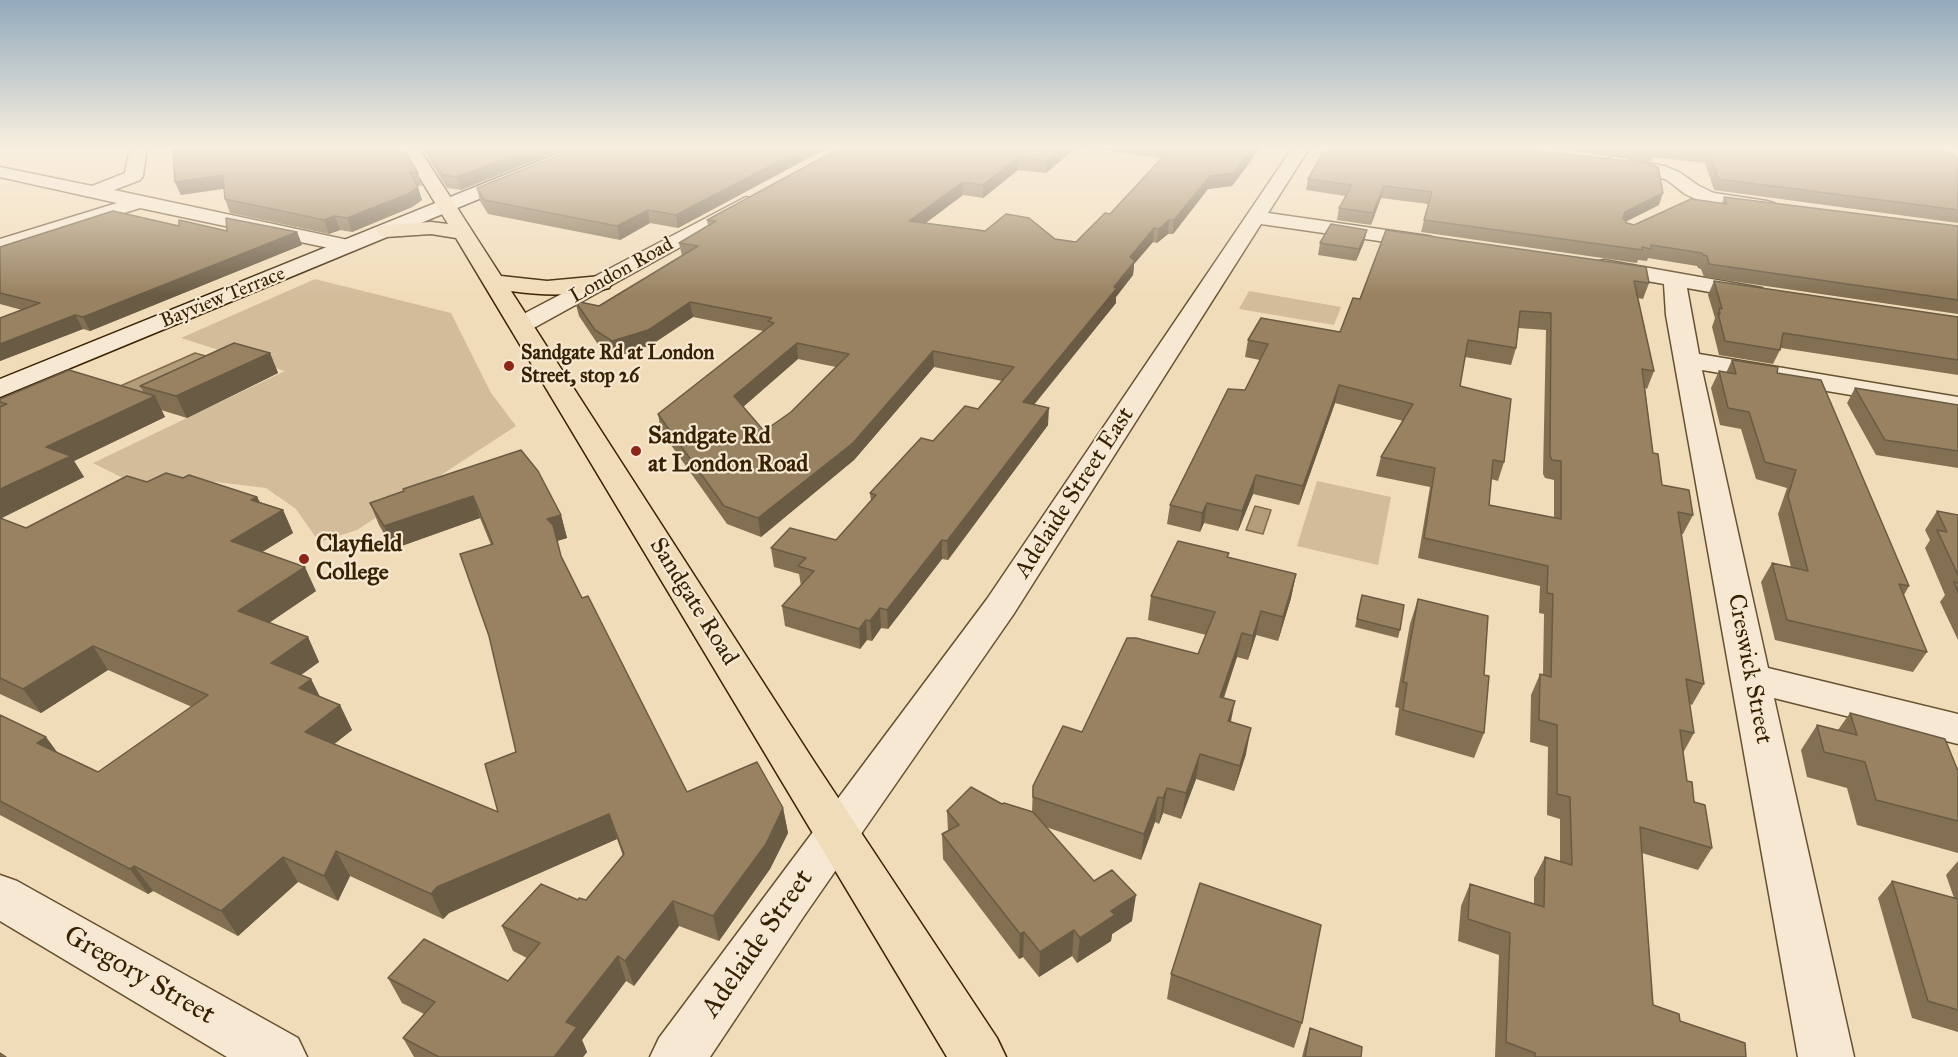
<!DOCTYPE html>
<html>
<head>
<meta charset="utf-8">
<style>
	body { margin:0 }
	canvas { display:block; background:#f1dcb9 }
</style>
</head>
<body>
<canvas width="1958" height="1057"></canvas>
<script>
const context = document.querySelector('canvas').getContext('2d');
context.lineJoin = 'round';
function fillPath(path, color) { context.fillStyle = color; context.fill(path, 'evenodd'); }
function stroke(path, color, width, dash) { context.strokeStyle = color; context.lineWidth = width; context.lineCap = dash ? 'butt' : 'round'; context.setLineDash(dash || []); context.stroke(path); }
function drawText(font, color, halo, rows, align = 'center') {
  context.font = font + ' "IM FELL Great Primer",serif'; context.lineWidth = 4.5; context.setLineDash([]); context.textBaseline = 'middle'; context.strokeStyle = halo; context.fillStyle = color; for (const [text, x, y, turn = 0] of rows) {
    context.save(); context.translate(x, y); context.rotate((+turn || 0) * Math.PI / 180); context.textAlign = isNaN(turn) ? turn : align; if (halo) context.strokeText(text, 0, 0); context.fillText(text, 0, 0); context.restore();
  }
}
const green = new Path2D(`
	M315 279 451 313 491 393 516 426 357 530 319 542 296 509 266 488 216 482 149 491 93 463 285 371 181 338Z
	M1249 291 1341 307 1334 325 1239 309Z
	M1317 481 1391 497 1378 565 1297 546Z`);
const water = new Path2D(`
	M195 353 238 365 153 404 109 391Z
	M1255 506 1271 510 1263 534 1246 530Z`);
const street = new Path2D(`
	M130 147H147L143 176 140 180 114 190 348 240 355 242 359 246 355 250 348 252 140 208 0 252V239L117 203 0 177V167L92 186 125 173Z
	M1293 147H1310L1268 213 1428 236 1435 238 1438 242 1435 246 1428 248 1261 224 1013 615 804 916 710 1057H650L659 1038 987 599Z
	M1615 157 1664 166 1679 172 1699 186 1714 193 1767 201 1774 203 1777 207 1774 211 1767 213 1702 202 1685 194 1667 180 1653 175 1609 166 1606 162 1609 158Z
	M746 197 753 199 756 203 753 207 530 330 521 332 512 330 509 325 512 320Z
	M1604 260 1762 288 1766 293 1762 298 1754 300 1687 288 1699 354 1958 397V413L1702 370 1768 668 1958 714V744L1774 698 1854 1057H1798L1666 315 1664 284 1596 272 1593 267 1596 262Z
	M0 875 17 881 298 1038 307 1057H227L0 921Z`);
const secondary = new Path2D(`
	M574 147H598L595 151 0 397V379Z`);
const highway = new Path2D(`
	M401 147H418L501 276 547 281 601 276 609 278 612 283 609 288C577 296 544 296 511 291L815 763 997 1038 1006 1057H947L456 238 431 234 386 237 379 235 376 231 379 227 386 225 431 222 448 224Z`);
const wall = new Path2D(`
	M173 147 418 173 422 186 417 185 422 200 412 207 352 232 340 230 329 234 230 213 225 199 224 188 181 195 175 182Z
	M421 147H568L461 190 447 188Z
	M579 147H829L678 228 650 223 620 240 488 214 480 201 477 188Z
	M842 147H1077L1046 173 1018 170 983 198 963 195 925 223 1076 242 1110 214 1162 158 1077 147H1261L1232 186 1208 189 1173 234H1168L1157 243 1153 242 1134 264 1133 275 1116 297V303L1034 405 1048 425 948 560 942 559 888 629 881 628 872 641 867 640 860 649 785 626 782 606 801 586 799 574 774 567 771 548 836 540 871 501 870 493 933 441 978 409 1002 381 934 367 854 460 761 537 727 524 661 431 658 414 763 331 693 317 651 345 615 357 599 346 579 316 575 301 599 306 682 256 679 243 708 226 707 220ZM798 359 836 367 791 412 764 431 743 407Z
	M1542 147H1945L1958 159V223L1714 190 1705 163 1653 157 1651 162Z
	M1308 179 1659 205 1625 222 1627 223 1634 225 1722 203 1724 197 1958 226V314L1704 277 1701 269 1698 268 1697 266 1648 258 1647 261 1638 260 1637 263 1421 232 1428 204 1381 198 1371 225 1337 220 1339 208 1346 196 1306 190Z
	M1367 230 1364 242 1356 261 1318 255 1320 243Z
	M1386 230 1649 283 1643 299 1638 298 1654 371 1647 389 1645 388 1653 453 1662 485 1693 515 1683 534H1681L1704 684 1692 705 1690 704 1694 733 1683 753 1687 781 1712 848 1698 870 1642 853 1653 1005 1680 1021 1746 1057H1495L1499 955 1458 941 1461 906 1470 884 1534 904V878L1545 857 1560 862V819L1547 815 1548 747 1530 742 1531 695 1540 674 1543 675 1544 614 1539 613 1540 586 1418 558 1430 487 1376 476 1381 457 1403 421 1335 403 1299 505 1253 494 1238 531 1204 523 1200 532 1167 524 1170 505 1245 390 1260 360 1245 357 1248 340 1340 332 1360 299ZM1518 328 1546 330 1543 474 1545 478 1554 480V518L1489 505 1491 479 1498 481 1504 462 1460 386 1465 357 1511 365 1516 348Z
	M227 231 297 232 302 245 90 331 83 329 0 361V318L22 310 0 304V247Z
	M1714 281 1958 317V375L1781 348 1773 364 1719 355 1712 327 1715 318 1708 295Z
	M270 353 278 373 187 418 161 410 165 417 74 461 84 477 1 518 26 528 147 482 183 478 257 497 260 502 283 510 293 533 262 552 316 591 269 623 308 637 319 662 301 675 311 679 320 697 340 705 352 730 334 744 498 812 516 752 491 545 480 518 393 549 379 525 370 503 404 491 403 489 561 515 567 538 557 541 561 556 582 598 687 792 783 808 788 833 770 869 719 941 679 926 634 986 626 981 582 1040 587 1052 583 1057H414L403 1038 424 1014 402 1003 388 978 508 981 527 958 513 951 502 926 578 900H586L623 856 617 839 449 913 443 919 350 876 338 901 298 882 238 936 153 891 148 894 0 815V715L46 737 57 752 98 772 192 707 108 670 41 713 0 694V399L144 393 140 386Z
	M1732 360 1777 373 1909 586 1904 595 1927 652 1913 672 1775 640 1761 582 1772 563 1791 567 1778 514 1787 488 1756 479 1741 429 1720 425 1711 388 1719 371 1726 373Z
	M1855 388 1958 405V468L1876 455 1847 403Z
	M1937 511 1958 515V640L1940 602 1945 595 1925 548 1930 540 1925 530Z
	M1228 557 1296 574 1291 598 1278 641 1256 635 1248 660 1237 657 1224 698 1231 722 1246 754 1234 791 1196 779 1181 819 1163 813 1159 824 1155 822 1141 860 1046 827 1094 881 1132 921 1112 934 1111 941 1077 963 1072 956 1039 977 1023 957 1019 959 943 859 942 834 948 831 947 811 1002 804 1032 812 1033 786 1198 654 1206 635 1148 620 1151 596Z
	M1362 595 1400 630 1398 638 1355 627Z
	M1418 599 1484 675V733L1474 758 1395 735 1399 708 1395 707 1410 624Z
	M1850 713 1958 771V853L1857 825 1847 788 1807 777 1801 750 1817 725 1838 730Z
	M1958 861V1032L1912 1018 1878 898 1892 881 1954 898 1946 875Z
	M1171 974 1302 1023 1294 1048 1167 999Z
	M1310 1028 1361 1057H1302L1305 1045Z`);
const shadedWall = new Path2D(`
	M534 147H568L461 190 457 177Z
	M806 147H829L678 228 676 215Z
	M1063 147H1077L1046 173V161Z
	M1254 147H1261L1232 186 1208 189 1173 234 1174 220 1210 176Z
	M1018 157V170L983 198V185Z
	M223 175 229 188 181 195 175 182Z
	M963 182V195L910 235 909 221Z
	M1384 186 1381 198 1371 225 1373 213Z
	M418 187 422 200 412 207 352 232 347 218Z
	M1663 193 1659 205 1621 224 1618 230 1625 212Z
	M648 210 650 223 620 240 617 226Z
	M335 216 340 230 329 234 324 220Z
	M1169 220 1168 234 1157 243 1159 229Z
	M1154 228 1153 242 1134 264 1133 275 1116 297V303L1022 419 1023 402 1114 287 1130 257Z
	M1367 230 1364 242 1356 261 1359 249Z
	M297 232 302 245 90 331 83 317Z
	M690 302 693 317 651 345 615 357 612 341Z
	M75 315 83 329 0 361V344Z
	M797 343 798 359 736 413 734 396Z
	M933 351 934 367 854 460 761 537 758 518Z
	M270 353 278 373 187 418 176 396Z
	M1339 385 1335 403 1299 505 1303 486Z
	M155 396 165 417 74 461 84 477 0 519V489L46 447Z
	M1049 408 1048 425 948 560 947 541Z
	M1256 475 1253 494 1238 531 1242 511Z
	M473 496 480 518 393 549 384 526Z
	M257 497 268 519 283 510 293 533 243 564 231 541 251 500Z
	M1207 503 1204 523 1200 532 1202 513Z
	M561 515 567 538 557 541 547 519Z
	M942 540V559L888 629 887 610Z
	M305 567 316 591 251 635 238 611Z
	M1296 574 1291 598 1278 641 1283 617Z
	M880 608 881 628 872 641 870 621Z
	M1261 611 1256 635 1248 660 1253 636Z
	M866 620 867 640 860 649 859 629Z
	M1242 633 1237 657 1215 722 1220 697Z
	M308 637 319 662 284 687 271 663Z
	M93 646 108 670 41 713 23 689Z
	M311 679 323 703 299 688Z
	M1235 701 1230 726 1228 721Z
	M340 705 352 730 318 757 305 732Z
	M1251 728 1246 754 1234 791 1240 766Z
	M46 737 64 762 37 743Z
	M1200 754 1196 779 1181 819 1186 793Z
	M1167 788 1163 813 1159 824 1163 798Z
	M1158 797 1155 822 1141 860 1144 834Z
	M783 808 788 833 770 869 719 941 713 916Z
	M609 814 617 839 449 913 443 919 431 894 437 887Z
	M336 851 350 876 338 901 324 876Z
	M283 857 298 882 238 936 221 911Z
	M134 866 153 891 148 894 130 869Z
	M1136 895 1132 921 1112 934 1111 941 1077 963 1080 938 1111 911Z
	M673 901 679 926 634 986 625 961Z
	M1074 930 1072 956 1039 977 1040 952Z
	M1024 932 1023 957 1019 959 1020 934Z
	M618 956 626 981 582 1040 587 1052 583 1057H554L566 1022Z`);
const building = new Path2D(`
	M173 147H402L418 173 410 172 418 187 408 194 347 218 335 216 324 220 225 199 223 175 175 182Z
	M425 147H534L457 177 443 175Z
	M579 147H806L676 215 648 210 617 226 484 200 477 188Z
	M842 147H1063L1046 161 1018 157 983 185 963 182 909 221 985 231 1006 214 1029 218 1055 239 1076 242 1105 213 1110 214 1172 147H1254L1234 173 1210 176 1174 220H1169L1159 229 1154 228 1130 257 1135 261 1114 287 1117 288 1023 402 1049 408 947 541 942 540 887 610 880 608 870 621 866 620 859 629 782 606 814 571 798 566 806 558 771 548 790 528 836 540 876 495 870 493 921 438 933 441 965 406 978 409 1014 367 933 351 853 443 758 518 724 506 658 414 774 323 768 321 772 318 690 302 648 330 612 341 595 330 575 301 599 306 698 246 679 243 716 221 707 220ZM797 343 849 354 791 412 764 431 734 396Z
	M1326 147H1507L1646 163 1658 167 1663 193 1625 212 1623 218 1627 223 1634 225 1691 199 1727 204 1724 197 1958 226V300L1709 264 1707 256 1703 255 1702 253 1651 245V249L1642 247V250L1424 220 1432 192 1384 186 1373 213 1339 208 1352 185 1308 179Z
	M1626 147H1654L1655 151Z
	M1660 147H1945L1958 159V210L1718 179 1709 152Z
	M113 211 179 226V220L227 231 226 218 297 232 83 317 75 315 0 344V318L40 303 0 293V247Z
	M1331 224 1367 230 1359 249 1320 243Z
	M1386 230 1646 267 1649 283 1634 281 1654 371 1642 369 1653 453 1658 454 1662 485 1689 490 1693 515 1678 512 1704 684 1686 679 1694 733 1680 730 1687 781 1692 782 1694 802 1705 805 1712 848 1640 827 1653 1005 1679 1014 1680 1021 1745 1043 1746 1057H1535V1053L1506 1042 1510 933 1468 919 1470 884 1544 907 1545 857 1572 865 1570 797 1557 794V725L1539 720 1540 674 1551 677 1553 594 1547 593 1548 566 1424 538 1435 468 1381 457 1413 404 1339 385 1303 486 1256 475 1242 511 1207 503 1202 513 1170 505 1228 389 1245 390 1268 344 1248 340 1261 318 1340 332 1353 298 1360 299ZM1520 311 1551 313 1550 456 1552 460 1561 461V519L1489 505 1493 460 1504 462 1511 399 1460 386 1468 340 1516 348Z
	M1714 281 1958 317V360L1783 333 1780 350 1725 341 1718 313 1720 314 1719 308 1722 309Z
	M234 343 270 353 176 396 140 386Z
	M1732 360 1778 367 1777 373 1821 380 1909 586 1899 584 1927 652 1787 620 1772 563 1808 571 1788 496 1796 470 1765 462 1749 412 1728 408 1719 371 1736 374Z
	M69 370 155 396 46 447 71 456 0 489V407L7 404 0 402V399Z
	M1855 388 1958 405V451L1885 440Z
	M521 450 538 471 561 515 547 519 553 525 561 556 582 598 588 596 687 792 757 762 783 808 766 844 713 916 673 901 625 961 618 956 566 1022 577 1027 554 1057H439L403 1038 435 1002 388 978 424 939 508 981 540 943 502 926 541 884 578 900 579 898 586 900 624 854 609 814 437 887 431 894 336 851 324 876 283 857 221 911 134 866 130 869 0 801V715L46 737 37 743 98 772 208 695 93 646 23 689 0 678V518L26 528 127 476 147 482 166 473 183 478 189 475 257 497 251 500 283 510 231 541 305 567 238 611 308 637 271 663 311 679 299 688 340 705 305 732 498 812 485 764 516 752 489 636 460 554 493 544 473 496 384 526 370 503 404 491 403 489Z
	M1937 511 1958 515V575L1937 530 1947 532Z
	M1178 541 1229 553 1227 557 1296 574 1283 617 1261 611 1253 636 1242 633 1220 697 1235 701 1228 721 1251 728 1240 766 1200 754 1186 793 1167 788 1163 798 1158 797 1144 834 1033 797V786L1063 726 1082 732 1127 638H1136L1198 654 1215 612 1151 596Z
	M1954 582 1958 583V592Z
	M1362 595 1404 605 1400 630 1357 619Z
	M1418 599 1488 616 1484 675 1489 676 1484 733 1403 710 1407 683 1403 682Z
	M1850 713 1945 739 1958 771V821L1876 800 1865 762 1824 752 1817 725 1857 735Z
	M971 787 1002 804 1004 803 1033 812 1094 881 1112 870 1136 895 1111 911 1115 915 1080 938 1074 930 1040 952 1024 932 1020 934 942 834 959 825 947 811Z
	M1892 881 1958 899V1010L1928 1001Z
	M1200 883 1321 925 1302 1023 1171 974Z
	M1310 1028 1362 1047 1361 1057H1305Z
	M0 1053 6 1057H0Z`);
const markers = [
	[509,366,6,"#8f2418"],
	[636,451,6,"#8f2418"],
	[304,559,6,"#8f2418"]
];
const farStreetnames = [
	["London Road",622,271,-29],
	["Bayview Terrace",223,298,-22]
];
const farPoinames = [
	["Sandgate Rd at London",521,354],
	["Street, stop 26",521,377]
];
const poiNames = [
	["Sandgate Rd",648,437],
	["at London Road",648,465],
	["Clayfield",316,545],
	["College",316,573]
];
const streetNames = [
	["Adelaide Street East",1075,493,-57],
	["Sandgate Road",693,602,58],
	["Creswick Street",1749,669,79]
];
const nearStreetnames = [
	["Adelaide Street",758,944,-55],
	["Gregory Street",139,976,30]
];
fillPath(green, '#d2bc9a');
fillPath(water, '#b29c7a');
stroke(water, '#816b4a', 1.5);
stroke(street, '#66502f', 3);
stroke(secondary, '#382101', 3);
stroke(highway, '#382101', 3);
fillPath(street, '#f6e8d2');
fillPath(secondary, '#f6e8d2');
fillPath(highway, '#f1dcb9');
fillPath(wall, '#837053');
fillPath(shadedWall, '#6a5b44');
fillPath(building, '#988261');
stroke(building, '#6a5b44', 1.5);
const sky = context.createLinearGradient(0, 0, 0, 295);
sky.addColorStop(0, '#92aabc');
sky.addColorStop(0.5, '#f9efe0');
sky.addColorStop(1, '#f9efe000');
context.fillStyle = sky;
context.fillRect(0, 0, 1958, 295);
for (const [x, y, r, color] of markers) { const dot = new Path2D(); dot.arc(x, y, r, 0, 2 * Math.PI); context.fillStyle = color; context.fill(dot); stroke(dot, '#f6e8d2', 2); }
drawText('20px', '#382101', '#f6e8d2', farStreetnames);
drawText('bold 20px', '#382101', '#f6e8d2', farPoinames, 'left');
drawText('bold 24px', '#382101', '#f6e8d2', poiNames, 'left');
drawText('24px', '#382101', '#f6e8d2', streetNames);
drawText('28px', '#382101', '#f6e8d2', nearStreetnames);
</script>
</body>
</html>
